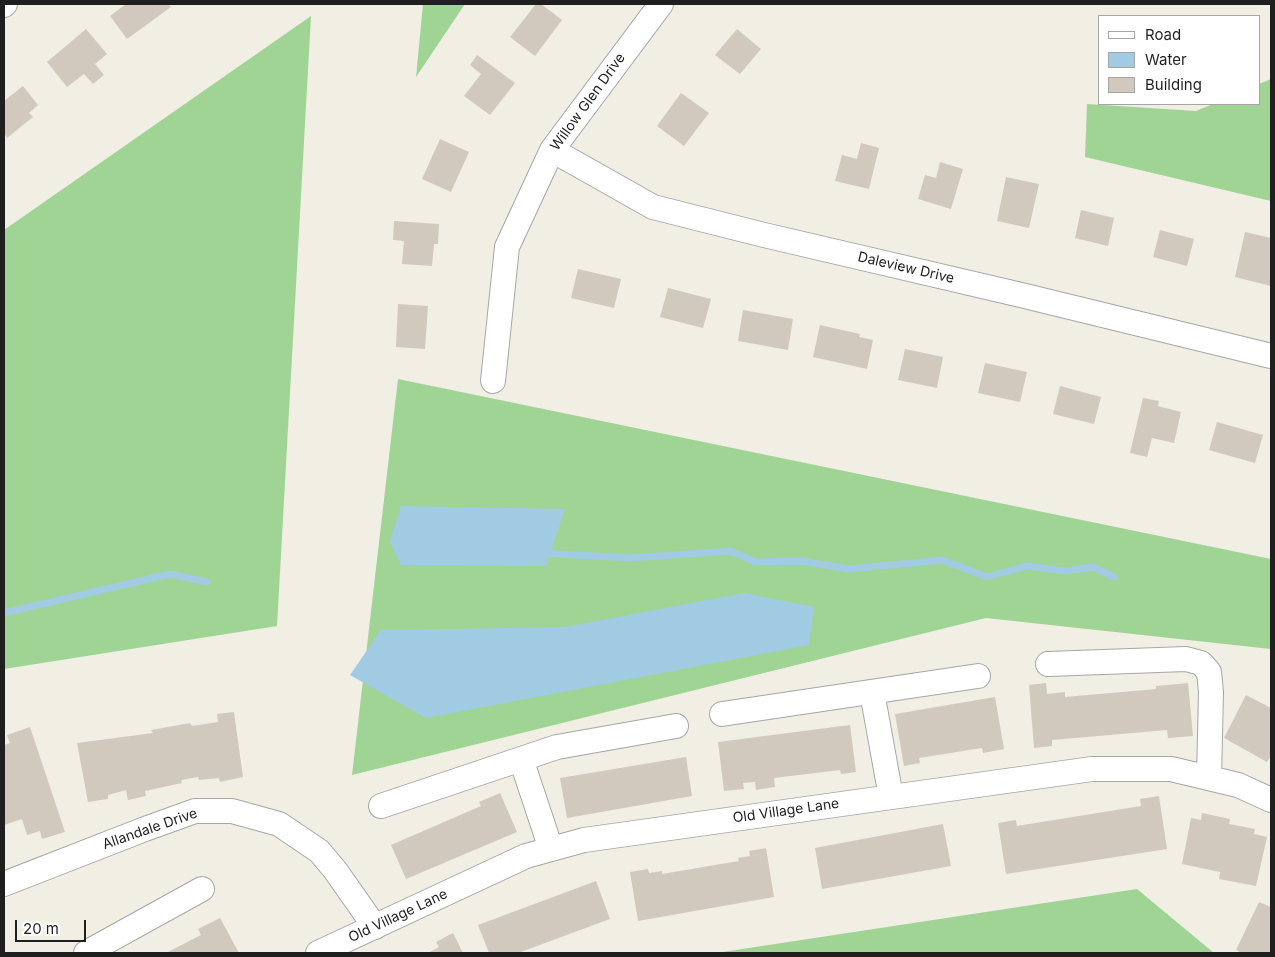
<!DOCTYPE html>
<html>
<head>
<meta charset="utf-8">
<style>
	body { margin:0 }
	#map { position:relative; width:1275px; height:957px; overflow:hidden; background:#f1eee4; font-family:Inter,sans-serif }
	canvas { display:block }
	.frame { position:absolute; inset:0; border:5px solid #1f1f1f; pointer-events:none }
	.legend { position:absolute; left:1098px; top:15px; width:162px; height:90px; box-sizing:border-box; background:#fff; border:1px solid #a5a5a5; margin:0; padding:6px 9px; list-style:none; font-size:15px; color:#1f1f1f }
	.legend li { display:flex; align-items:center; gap:10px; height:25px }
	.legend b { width:25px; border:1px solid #a5a5a5 }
	.scale { position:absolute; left:15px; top:920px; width:71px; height:22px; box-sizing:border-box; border:2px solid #1f1f1f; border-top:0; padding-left:6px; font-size:15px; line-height:18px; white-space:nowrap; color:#1f1f1f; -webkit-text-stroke:4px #fff; paint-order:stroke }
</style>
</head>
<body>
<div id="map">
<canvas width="1275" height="957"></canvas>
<div class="frame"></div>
<ul class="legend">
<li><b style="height:6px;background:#fff"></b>Road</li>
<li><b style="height:14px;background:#a1cbe3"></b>Water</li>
<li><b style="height:14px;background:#d1c9bd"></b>Building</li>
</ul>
<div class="scale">20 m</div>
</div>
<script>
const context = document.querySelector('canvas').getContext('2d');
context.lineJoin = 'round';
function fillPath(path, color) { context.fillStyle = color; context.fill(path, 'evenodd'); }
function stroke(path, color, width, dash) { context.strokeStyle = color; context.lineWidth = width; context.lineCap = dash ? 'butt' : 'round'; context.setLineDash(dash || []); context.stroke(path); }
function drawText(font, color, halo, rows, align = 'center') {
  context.font = font + ' Inter,sans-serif'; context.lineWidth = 4.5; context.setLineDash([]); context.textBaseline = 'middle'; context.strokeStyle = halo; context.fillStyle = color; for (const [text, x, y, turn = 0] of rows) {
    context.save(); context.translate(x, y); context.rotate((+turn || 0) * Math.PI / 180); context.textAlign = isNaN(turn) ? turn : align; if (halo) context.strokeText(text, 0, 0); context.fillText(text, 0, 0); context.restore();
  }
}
const forest = new Path2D(`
	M423 4H465L416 77Z
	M311 16 277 626 4 669V230Z
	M1271 79V201L1085 157 1087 104 1196 111 1213 104H1259V84Z
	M398 379 1271 559V649L986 618 352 775Z
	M1137 889 1214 953H716Z`);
const water = new Path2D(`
	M401 506 565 509 546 566 401 565 390 542Z
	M744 593 814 607 809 645 426 718 350 675 381 630 566 627Z`);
const stream = new Path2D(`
	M541 553 630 558 730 551 756 562 801 561 849 569 942 560 987 577 1027 566 1065 571 1093 567 1114 577
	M4 613 170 574 207 582`);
const building = new Path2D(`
	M126 4H168L171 7 127 39 110 16Z
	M536 4H541L562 20 535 56 510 37Z
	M86 29 107 54 95 64 104 75 93 84 84 74 67 87 47 62Z
	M737 29 761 49 740 74 715 55Z
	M477 55 515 83 490 115 464 96 481 74 470 65Z
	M23 86 38 105 29 113 33 117 7 138 4 133V101Z
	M681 93 709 113 684 146 657 126Z
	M440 139 469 152 451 192 422 179Z
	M861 143 879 148 869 189 835 181 842 155 857 159Z
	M940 162 963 169 951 209 918 199 925 175 936 178Z
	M1006 177 1039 184 1029 228 997 221Z
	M1081 210 1114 218 1108 246 1075 238Z
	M394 221 439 224 438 244H434L432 266 402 264 404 241 393 240Z
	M1160 230 1194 239 1187 266 1153 257Z
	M1245 232 1271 238V286L1235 277Z
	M578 269 621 279 614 308 571 298Z
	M668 288 711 299 703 328 660 317Z
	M398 304 428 306 425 349 396 347Z
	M743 310 793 319 788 350 738 341Z
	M820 325 860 334 859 337 873 340 867 369 813 357Z
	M905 349 943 357 937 388 898 380Z
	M985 363 1027 372 1020 402 978 393Z
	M1060 386 1101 397 1094 424 1053 414Z
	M1143 398 1159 401 1158 406 1181 412 1174 443 1152 438 1147 457 1130 453Z
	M1217 422 1263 435 1255 463 1209 450Z
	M1046 683 1047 694 1065 692V697L1156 689V686L1188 683 1193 736 1168 738 1167 730 1052 740V746L1034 748 1029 685Z
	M1246 695 1271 708V756L1267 762 1224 738Z
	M995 697 1004 749 983 753 982 748 919 758 920 763 904 766 895 714Z
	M234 712 243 777 220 782 219 778 199 780 198 777 181 780 182 783 145 791 146 796 128 800 126 790 108 795V799L88 802 77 743 153 733 151 730 190 723 192 726 218 722 217 714Z
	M850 725 856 772 841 774 840 770 774 778 775 787 756 790 755 782 743 783 744 789 724 791 718 742Z
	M30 727 65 832 42 839 40 831 27 835 22 819 4 825V745L10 743 7 735Z
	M686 757 692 796 567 818 560 778Z
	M500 793 517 832 406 879 391 845 481 806 479 802Z
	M1159 796 1167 849 1006 874 998 823 1016 820 1017 826 1141 806 1140 799Z
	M1202 813 1230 819 1229 824 1255 829 1254 834 1267 837 1256 886 1219 879 1220 872 1182 864 1191 818 1201 820Z
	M943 824 951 866 822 889 815 848Z
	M766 848 774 897 638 921 630 872 648 869 649 873 662 871V874L739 861 738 858 750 856 749 851Z
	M596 881 610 919 518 953H489L478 925Z
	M1259 902 1271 907V953H1242L1236 950Z
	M220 918 239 953H166L201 935 198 929Z
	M453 933 463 953H428L439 947 436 942Z`);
const minor = new Path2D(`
	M4 5 5 4
	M552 150 653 207 764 235 1021 295 1271 356
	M493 381 507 247 552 150 661 4
	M1048 664 1186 659 1201 663 1209 672 1211 692 1209 778
	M872 692 891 797
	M722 714 978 676
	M521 759 551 849
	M381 806 557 747 676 726
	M4 884 145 829 195 811H232L279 824 319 851 335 870 375 927
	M86 953 202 889
	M318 953 526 856 584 840 1092 769H1171L1238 785 1271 800`);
const streetNames = [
	["Willow Glen Drive",588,102,-54],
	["Daleview Drive",906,268,13],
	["Old Village Lane",786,811,-8],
	["Allandale Drive",150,829,-19],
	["Old Village Lane",398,916,-25]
];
fillPath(forest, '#9fd495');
fillPath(water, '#a1cbe3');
stroke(stream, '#a1cbe3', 7);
fillPath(building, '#d1c9bd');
stroke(minor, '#a6a6a6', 26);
stroke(minor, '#fff', 24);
drawText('14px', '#1f1f1f', '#fff', streetNames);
</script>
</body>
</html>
